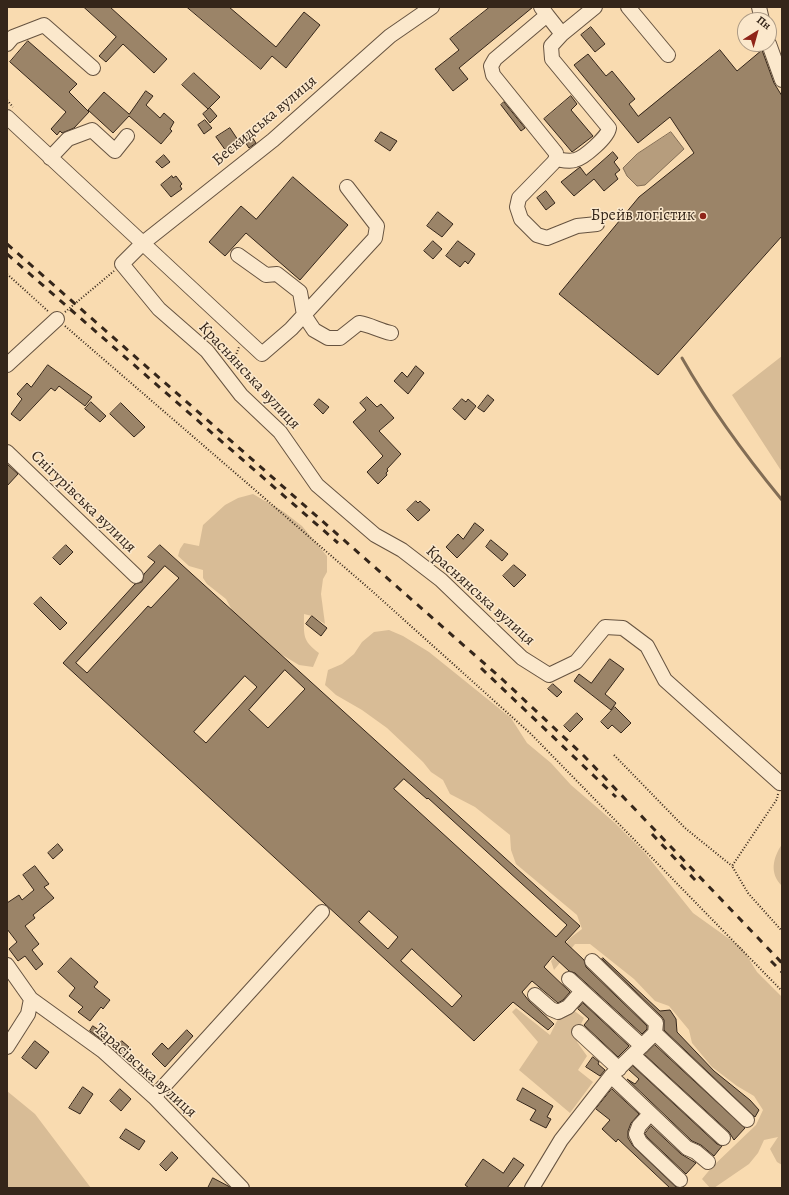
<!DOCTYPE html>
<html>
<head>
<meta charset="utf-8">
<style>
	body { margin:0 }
	#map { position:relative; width:789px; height:1195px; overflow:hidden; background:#f9dbb0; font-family:Alegreya,serif }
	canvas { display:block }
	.frame { position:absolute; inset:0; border:8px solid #35261a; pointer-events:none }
	.north { position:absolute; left:737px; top:12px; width:40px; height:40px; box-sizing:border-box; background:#fbe8cc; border:1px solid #ac9a85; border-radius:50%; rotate:37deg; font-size:11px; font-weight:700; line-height:16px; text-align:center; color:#35261a }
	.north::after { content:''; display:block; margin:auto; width:14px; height:18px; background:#8f2418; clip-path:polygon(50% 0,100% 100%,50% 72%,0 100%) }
</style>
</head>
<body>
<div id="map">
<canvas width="789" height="1195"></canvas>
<div class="frame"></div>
<div class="north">Пн</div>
</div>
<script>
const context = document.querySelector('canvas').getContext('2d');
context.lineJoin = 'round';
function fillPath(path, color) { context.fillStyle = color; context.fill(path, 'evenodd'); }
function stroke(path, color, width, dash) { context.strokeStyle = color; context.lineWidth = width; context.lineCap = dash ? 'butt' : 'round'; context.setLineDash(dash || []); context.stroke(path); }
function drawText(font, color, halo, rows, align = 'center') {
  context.font = font + ' Alegreya,serif'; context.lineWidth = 3; context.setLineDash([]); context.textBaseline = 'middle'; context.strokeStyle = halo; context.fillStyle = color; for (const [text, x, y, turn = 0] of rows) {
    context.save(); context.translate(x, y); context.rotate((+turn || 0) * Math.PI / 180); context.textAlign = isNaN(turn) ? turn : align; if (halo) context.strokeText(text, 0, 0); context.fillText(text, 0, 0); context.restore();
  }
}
const green = new Path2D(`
	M782 356V472L732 395Z
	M253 494 284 512 302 526 327 556V572L323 579 321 594 325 624 312 616 304 614C304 636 302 640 319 653L313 667 299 665 274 650 233 612 226 599 207 584 203 578V570L189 566 178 556 180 549 184 543 199 546 203 525 225 505 238 498Z
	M389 630 403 636 429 652 511 718 527 743 551 763 571 785 615 823 645 853 693 913 742 948 757 972 782 997V1165L777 1162 770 1149 778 1137 764 1140 758 1153 749 1164 714 1188H710L702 1179 712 1167 756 1125 763 1110 754 1096 737 1086 712 1067 692 1043 689 1030 669 1006 655 1001 634 979 590 944H575L554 970 551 961 570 938 582 929 577 915 516 864 511 850 510 835 475 807 450 794 443 780 431 772 423 762 387 728 362 710 336 695 325 685 328 670 342 664 354 654 362 642 374 632Z
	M782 844V886C769 873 773 858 782 844Z
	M516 1008 550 1035 559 1017 573 1010 584 1018 580 1026 583 1034 577 1042 587 1056 578 1070 593 1082 570 1113 519 1070 538 1042 512 1012Z
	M7 1091 35 1114 91 1188H7Z`);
const water = new Path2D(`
	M671 132 684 149 645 185 637 186 627 176 623 168 637 154Z`);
const stream = new Path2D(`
	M682 358C711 409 745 455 782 500`);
const building = new Path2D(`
	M84 7H110L167 59 154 73 123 44 106 62 99 56 116 37Z
	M187 7H229L276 47 304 12 320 25 286 68 272 56 261 69Z
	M490 7H533L459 68 468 79 453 91 435 69 459 50 450 39Z
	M591 27 605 44 595 52 581 35Z
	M28 41 77 84 69 92 89 112 74 128 62 133 60 131 57 135 51 129 66 112 10 62Z
	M720 50 737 71 762 50 774 83 782 96V236L658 375 559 294 639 197 694 153 670 117 638 143 574 65 588 54 606 76 612 71 635 99 629 104 638 116Z
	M194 73 220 97 208 109 182 85Z
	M146 91 153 96 146 105 160 118 164 113 174 122 170 129 172 131 161 144 129 116 113 133 88 110 104 92 129 114Z
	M571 96 577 104 571 110 593 136 572 152 544 119Z
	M504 102 525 128 521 131 501 105Z
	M210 108 217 116 210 123 203 114Z
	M205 120 212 128 204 134 198 125Z
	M230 128 242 146 233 152 230 148 226 151 216 137Z
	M381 132 397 141 390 151 375 141Z
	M250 134 256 143 249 148 243 139Z
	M613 152 618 158 614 162 620 170 615 174 618 179 604 191 594 179 574 196 561 182 580 167 586 175Z
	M164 155 170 162 162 168 156 162Z
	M172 176 173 178 176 176 182 184 180 186 182 189 171 197 161 185Z
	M293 177 348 225 300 280 246 233 225 256 209 242 241 206 256 219Z
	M546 191 555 203 546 210 537 198Z
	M438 212 453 224 442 237 427 226Z
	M433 241 442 249 433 259 424 251Z
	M458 241 475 254 468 264 465 261 460 267 446 256Z
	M48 365 92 397 85 406 59 386 55 391 51 388 20 421 11 414 22 399 17 394 27 383 31 387Z
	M416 366 424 373 408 394 394 381 402 372 407 377Z
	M488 395 494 400 484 412 478 408Z
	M367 397 377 407 381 404 394 418 379 431 401 454 387 469 388 471 386 473 387 475 378 484 367 472 383 456 353 422 366 410 360 403Z
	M319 399 329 407 323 414 314 405Z
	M462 399 466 402 468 399 476 406 465 420 453 409Z
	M91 402 106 416 100 422 85 409Z
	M121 403 145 427 134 437 110 414Z
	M7 464 18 474 7 486Z
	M416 501 418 503 420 501 430 510 418 521 407 510Z
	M475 523 484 530 457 558 446 547 458 534 463 539Z
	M491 540 508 554 502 561 486 547Z
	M66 545 73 552 60 565 53 558Z
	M160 545 580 926 565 942 584 960 586 967 647 1026V1029L642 1034 575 973 569 971 553 956 544 967 570 992 563 1000 558 1003 532 981 522 992 529 1001 554 1024 548 1030 513 1002 474 1041 63 663 135 584 142 582 144 574 155 562 148 557ZM165 566 179 578 151 608 148 606 87 673 76 663ZM285 670 305 689 268 728 249 710ZM245 676 257 687 206 743 194 732ZM404 779 427 799 428 798 567 925 556 937 394 789ZM369 911 398 937 388 949 359 922ZM412 949 462 996 452 1007 401 961Z
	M514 565 526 575 514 587 503 576Z
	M41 597 67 623 60 630 34 604Z
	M312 616 327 628 321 636 306 624Z
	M610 659 624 669 605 694 616 703 611 710 574 681 579 674 591 683Z
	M553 684 562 692 557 697 548 689Z
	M615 707 631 723 621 733 612 725 608 729 601 722Z
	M577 713 583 719 570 732 564 726Z
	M58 844 63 850 53 859 48 853Z
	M35 866 49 884 44 887 54 898 33 915 35 918 25 926 39 944 32 950 43 964 36 970 25 956 18 961 9 949 17 942 7 929V903L19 895 22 900 34 890 23 875Z
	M71 958 98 982 94 987 110 1000 103 1009 101 1007 90 1021 78 1012 83 1007 69 996 75 988 58 972Z
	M603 958 660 1011 670 1010 676 1019 677 1032 714 1071 750 1100 759 1110 755 1117 664 1030V1020L662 1017 602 959Z
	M583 1003 629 1046 618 1057 584 1025 589 1019 578 1009Z
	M93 1026 106 1035 102 1040 90 1031Z
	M187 1030 193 1036 165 1067 152 1054 162 1043 168 1049Z
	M35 1041 49 1052 36 1069 22 1058Z
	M122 1041 129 1047 121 1056 114 1050Z
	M655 1045 745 1128 734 1140 729 1132 645 1055Z
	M593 1057 599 1062 598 1064 605 1070 600 1076 586 1067Z
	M633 1066 717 1144 722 1146 714 1156 701 1145 692 1141 627 1079 635 1084 639 1079 629 1070Z
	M83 1087 93 1094 80 1114 69 1108Z
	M523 1088 553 1106 547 1117 551 1119 546 1128 530 1120 536 1110 517 1100Z
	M120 1089 131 1099 121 1111 110 1101Z
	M612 1089 639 1114 631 1123 628 1131V1138L633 1146 677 1188H670L618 1139 616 1142 602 1129 610 1120 596 1109Z
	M651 1126 681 1154 696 1163 686 1174 647 1137 645 1134Z
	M126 1129 145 1141 139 1150 120 1138Z
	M172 1152 178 1158 166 1171 160 1165Z
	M514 1158 524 1165 507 1188H469L465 1185 483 1159 503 1173Z
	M213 1178 230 1187V1188H208Z`);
const path = new Path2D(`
	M7 100 13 107
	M7 274 49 312
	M65 312 114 271
	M65 326 372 591 531 734 782 991
	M232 365 239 347
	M614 755 685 828 732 866
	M778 794 777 799 732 866 748 893 782 931`);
const minor = new Path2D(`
	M432 7 390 36 273 140 143 243 122 264 159 309 207 351 241 395 280 432 317 485 375 535 402 550 441 580 522 658 549 675 576 662 605 627 623 628 647 646 665 680 780 783 782 782
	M541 7 547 15 495 59 491 66 493 75 556 153V159L553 163 519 198 517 207 521 219 537 235 547 238 577 226 597 224
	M628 7 668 55
	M759 7 762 20
	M547 15 562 34 551 46 552 59 609 128C608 137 584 158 575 160 569 162 562 160 556 159
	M562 34 595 7
	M7 44 13 37 44 25 93 68
	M769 44 782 80
	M7 117 262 354 291 329 375 238 377 226 347 187
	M50 158 68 139 92 130 115 151 127 136
	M238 255 266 275 277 274 300 292 304 315 314 330 328 338H340L359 323C371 325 380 331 391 333
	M7 365 57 319
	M7 452 136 576
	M592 961 656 1023 655 1033 747 1120
	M7 965 31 999 103 1051 154 1097 242 1188
	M569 979 642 1046
	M535 995 551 1009 558 1012 568 1007 582 991
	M579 1032 619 1069
	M7 1047 28 1014 31 999
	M633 1055 723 1138
	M611 1076 687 1148 696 1152 708 1162
	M154 1097 322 912
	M650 1114 639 1126 636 1134 640 1142 680 1180
	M532 1188 561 1140 611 1076 655 1033`);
const rail = new Path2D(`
	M7 244 502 679 584 756 782 963
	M7 254 338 543
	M481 668 616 797
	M652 834 697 882
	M771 961 782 972`);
const markers = [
	[703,216,4,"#8f2418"]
];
const streetNames = [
	["Бескидська вулиця",265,121,-40],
	["Краснянська вулиця",249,376,47],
	["Снігурівська вулиця",83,502,44],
	["Краснянська вулиця",480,596,42],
	["Тарасівська вулиця",145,1071,42]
];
const poiNames = [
	["Брейв логістик",695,216]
];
fillPath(green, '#d8bc96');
fillPath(water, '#b69d7d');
stroke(water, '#826d55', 1);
stroke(stream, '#826d55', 3);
fillPath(building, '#9b8468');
stroke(building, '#35261a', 1);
stroke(minor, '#665340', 16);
stroke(path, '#35261a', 2, [1, 2]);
stroke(minor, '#fbe8cc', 14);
stroke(rail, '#35261a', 3, [7, 7]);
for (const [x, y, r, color] of markers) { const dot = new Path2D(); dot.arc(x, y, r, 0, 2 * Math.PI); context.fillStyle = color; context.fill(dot); stroke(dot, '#fbe8cc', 1.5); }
drawText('16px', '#35261a', '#fbe8cc', streetNames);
drawText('16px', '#35261a', '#fbe8cc', poiNames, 'right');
</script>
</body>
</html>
